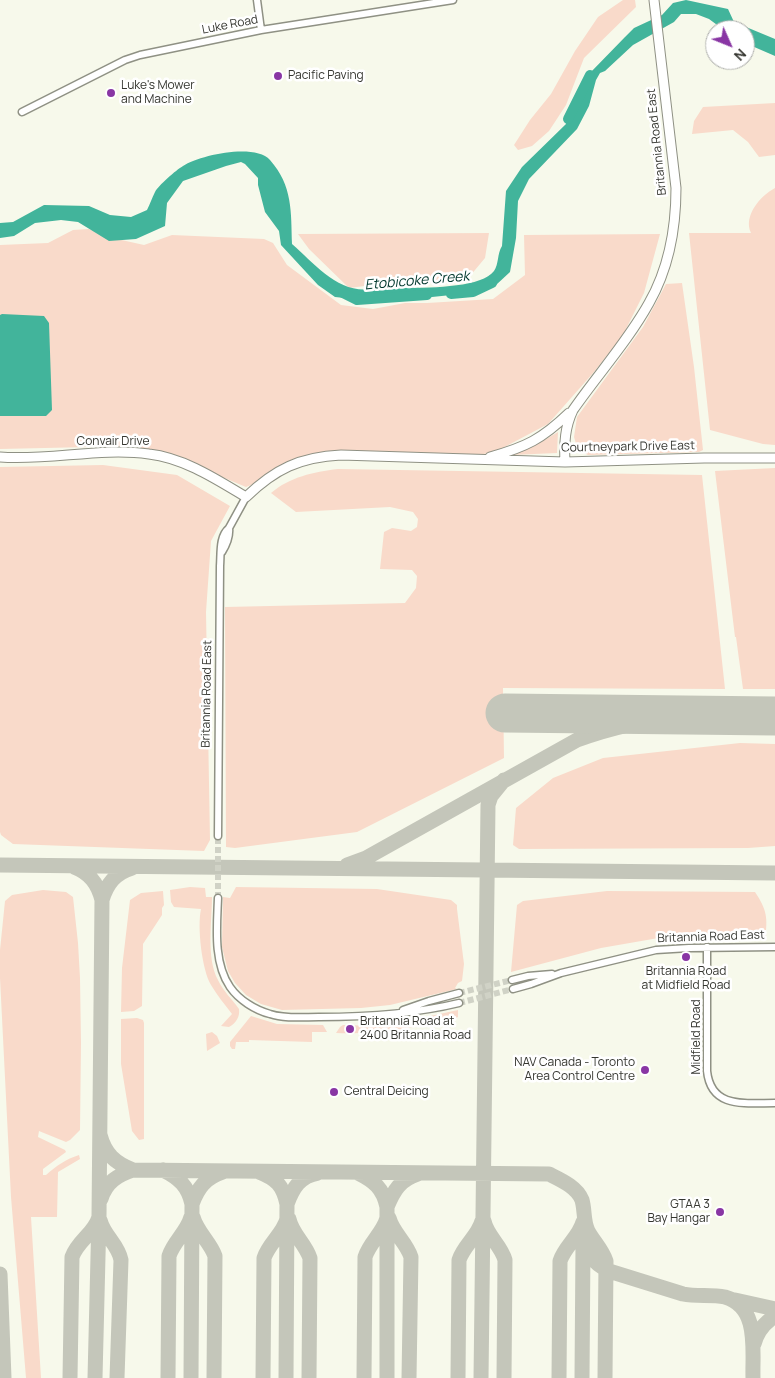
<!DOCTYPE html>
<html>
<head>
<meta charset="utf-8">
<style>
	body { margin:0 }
	#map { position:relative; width:775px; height:1378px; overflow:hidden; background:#f7f9eb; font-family:Manrope,sans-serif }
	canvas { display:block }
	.north { position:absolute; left:705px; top:20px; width:50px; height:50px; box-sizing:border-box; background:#fff; border:1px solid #aeafac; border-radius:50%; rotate:134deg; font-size:14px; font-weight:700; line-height:20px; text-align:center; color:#353630 }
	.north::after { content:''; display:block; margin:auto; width:18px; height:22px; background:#8936a4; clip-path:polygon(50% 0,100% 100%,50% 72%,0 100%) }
</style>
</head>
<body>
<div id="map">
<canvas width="775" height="1378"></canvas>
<div class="north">N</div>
</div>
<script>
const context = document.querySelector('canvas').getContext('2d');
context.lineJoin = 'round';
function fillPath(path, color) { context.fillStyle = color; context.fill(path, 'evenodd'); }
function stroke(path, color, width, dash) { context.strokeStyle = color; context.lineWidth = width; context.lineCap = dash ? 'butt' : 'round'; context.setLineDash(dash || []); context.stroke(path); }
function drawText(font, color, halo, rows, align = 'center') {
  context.font = font + ' Manrope,sans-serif'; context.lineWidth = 5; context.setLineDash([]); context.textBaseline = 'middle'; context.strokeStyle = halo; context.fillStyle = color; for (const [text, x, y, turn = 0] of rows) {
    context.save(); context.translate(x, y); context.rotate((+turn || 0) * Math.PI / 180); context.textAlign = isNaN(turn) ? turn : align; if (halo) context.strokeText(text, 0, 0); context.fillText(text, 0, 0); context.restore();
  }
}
const green = new Path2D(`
	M623 0H635L636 7 584 58 566 105 549 131 532 146 518 150 514 145 530 120 551 94 575 51 598 17Z
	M775 103V155L759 157 748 142 733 130 692 134 694 121 703 107Z
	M775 188V445L763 444 710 430 689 233H751C743 216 760 196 775 188Z
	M89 229 108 237 144 245 172 235 264 239 273 243 287 265 341 305 373 309 405 303H427L493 299 525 275 524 235 660 234 644 293 623 335 594 372 548 424 497 451 462 459 323 456 246 487 172 456 135 446 0 449V245L48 243 73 230Z
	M489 233 485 258 470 276 443 283 389 281 380 284 349 288 309 249 298 234Z
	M682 283 694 367 703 450 699 452 588 455 578 450 574 437 577 417 643 327 666 284Z
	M558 432 557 453 512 455 541 442Z
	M103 465 177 475 230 506 211 541 206 612 210 840 204 851 13 844 1 835 0 832V467Z
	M775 468V689H743L736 637H735L715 471Z
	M338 469 702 475 725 689 503 688 504 758 357 832 235 848 226 847 225 607 405 603 416 588 417 576 412 570 380 569 384 532 392 528 411 531 417 527 418 519 413 512 390 507 296 512 271 493C290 477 313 472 338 469Z
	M740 743 775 744V846L748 848 519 849 513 845 516 808 553 778 603 758Z
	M190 887 205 888 206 897H212C212 921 206 958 218 980 223 991 232 999 239 1009 240 1017 236 1023 229 1027L221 1026 232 1014C225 1005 217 995 211 985 202 970 197 927 201 909L174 907 171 902 170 890Z
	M236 887 377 889 451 900 457 905V909L464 964 462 981 458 983 455 988 457 989 390 1005 361 1008 282 1010 261 1004 246 995 235 983 228 971 222 947 223 897 230 898Z
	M43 890 66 892 73 897 78 943 80 978 81 1043 80 1130 70 1140 66 1142 39 1131 38 1137 65 1150 66 1152 43 1169V1175H46C56 1166 66 1159 79 1155L80 1159 58 1172 57 1217H31L41 1378H26L11 1197 0 978V950L5 901 12 895Z
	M163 891 164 905 162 908V915L143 944 142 1006 134 1011 121 1012 122 968 130 900 141 893Z
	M607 891 755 892C767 910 768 918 765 939L670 936 601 948 511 972 517 905 523 901Z
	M458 1010V1017L456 1018C416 1027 378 1035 336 1033L340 1027 343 1025 377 1026 398 1023Z
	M251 1016 277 1024 323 1025 327 1032H312V1042L249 1040V1042H236L235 1049H232L230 1046V1042Z
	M137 1018 143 1020 144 1023V1139L139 1140 132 1131 121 1064V1019Z
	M212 1032 217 1036 220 1043 207 1051 206 1034Z`);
const water = new Path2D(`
	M686 0 728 9 734 22 775 39V56L745 43V30H724L709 19 696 14H681L674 22 633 45 605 71 600 73 596 80 589 106 577 129 529 179 518 201 516 238 510 272 496 285 461 294 432 297 394 295 364 300 335 297 318 285 281 245 279 231 265 212 258 185V178L245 164 241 162 226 166 183 181 167 203 165 226 136 239 109 241 78 222 61 220 35 223 14 236 0 238V223L13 222 44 205 89 206 110 215 131 217 147 210C150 204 152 198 155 192 158 186 176 170 183 166 200 155 255 143 270 160 293 186 291 212 292 244 316 265 341 297 376 288 402 287 478 292 494 271 499 264 497 254 502 246L506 191 522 167 566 124 568 115 583 94 585 81 590 73 625 37 634 28 662 15 673 3Z
	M2 314 44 316 49 323 52 410 46 416H0V315Z`);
const river = new Path2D(`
	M568 119 590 75
	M343 293 357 300 427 295
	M451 294 473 292 492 283`);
const taxiway = new Path2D(`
	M0 865 775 873
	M347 865 366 858 577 740C612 727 644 721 681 715
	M74 867C90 873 98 884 102 900L99 1216 95 1378
	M102 900C107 884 115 873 132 868
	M100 1135C105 1154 115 1163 133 1170L549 1174C561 1180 577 1187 582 1200 585 1210 583 1221 588 1231 594 1242 602 1249 606 1261L605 1378
	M163 1170C179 1178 188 1186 192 1204 198 1188 205 1178 223 1172
	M259 1172C277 1179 283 1186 287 1204 293 1188 300 1176 318 1173
	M358 1173C374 1181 383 1188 387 1207 394 1190 400 1180 418 1174
	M101 1199C106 1182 118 1175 133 1170
	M193 1217C197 1232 210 1242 215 1256L214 1378
	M389 1218C393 1233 406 1242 411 1257L409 1378
	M289 1219C292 1234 305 1243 310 1258L309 1378
	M100 1220C104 1236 118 1244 121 1260L117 1378
	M484 1221C487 1236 501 1245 505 1260L504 1378
	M584 1234C587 1253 591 1262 609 1271L683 1294C697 1297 711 1294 725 1297 760 1307 752 1351 753 1378
	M0 1274 4 1378
	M735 1300 775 1309
	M754 1344C757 1332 764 1323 775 1316
	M70 1378 72 1257C78 1240 94 1234 99 1217
	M168 1378 169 1256C174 1241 187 1232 191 1217
	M191 1378 192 1204
	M263 1378 264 1258C269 1243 283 1234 287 1219
	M286 1378 287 1204
	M364 1378 365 1257C370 1242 383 1233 387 1218
	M387 1378V1207
	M458 1378 459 1260C464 1245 478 1236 482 1221
	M481 1378 488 805 491 796 504 780
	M559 1378 560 1261C565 1246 579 1237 583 1222
	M582 1378 583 1244`);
const runway = new Path2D(`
	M505 713 775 716`);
const streetTunnel = new Path2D(`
	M218 898V836
	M459 993 512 980
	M459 1003 513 989`);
const street = new Path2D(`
	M257 0 261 30
	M22 112 125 60 140 55 261 30 453 0
	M222 552C227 544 230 537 229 528
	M218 836 220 566C221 553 219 536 229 528L246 497
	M218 898C217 926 213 962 230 987 239 1000 255 1010 270 1014 285 1019 303 1017 319 1017 366 1017 414 1014 459 1003
	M707 947V1071C711 1109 745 1103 775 1103
	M512 980 528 976 552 974
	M513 989 531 984 561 973 656 950 689 948 775 947
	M403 1010 429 1001 459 993`);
const secondary = new Path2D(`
	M0 457C49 461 100 447 149 454 184 458 216 479 246 497 275 469 300 457 341 455L565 462 704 458H775
	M490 457C526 447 542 439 569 413
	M565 462C564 443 565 427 573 410 598 374 628 341 649 303 669 268 676 227 676 188L654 0`);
const markers = [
	[278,76,5,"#8936a4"],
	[111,93,5,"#8936a4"],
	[686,957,5,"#8936a4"],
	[350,1029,5,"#8936a4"],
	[645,1070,5,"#8936a4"],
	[334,1092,5,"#8936a4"],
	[720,1212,5,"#8936a4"]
];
const streetNames = [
	["Luke Road",230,25,-11],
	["Britannia Road East",657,142,-96],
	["Convair Drive",113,442],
	["Courtneypark Drive East",628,447,-1],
	["Britannia Road East",207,694,-89],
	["Britannia Road East",711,937,-2],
	["Midfield Road",697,1037,-90]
];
const poiNames = [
	["Pacific Paving",288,76],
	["Luke's Mower",121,86],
	["and Machine",121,100],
	["Britannia Road",686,972,"center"],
	["at Midfield Road",686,986,"center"],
	["Britannia Road at",360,1022],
	["2400 Britannia Road",360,1036],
	["NAV Canada - Toronto",635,1063,"right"],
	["Area Control Centre",635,1077,"right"],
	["Central Deicing",344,1092],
	["GTAA 3",710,1205,"right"],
	["Bay Hangar",710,1219,"right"]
];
const waterNames = [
	["Etobicoke Creek",417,281,-5]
];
fillPath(green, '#f9daca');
fillPath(water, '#42b49b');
stroke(river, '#42b49b', 10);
stroke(taxiway, '#c4c6ba', 15);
stroke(runway, '#c4c6ba', 39);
stroke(streetTunnel, '#d0d2c6', 6, [6, 3]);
stroke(street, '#8f9184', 9);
stroke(secondary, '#8f9184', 11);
stroke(street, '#fff', 6);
stroke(secondary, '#fff', 9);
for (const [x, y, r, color] of markers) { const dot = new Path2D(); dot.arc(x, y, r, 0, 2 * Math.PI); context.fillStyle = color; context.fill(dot); stroke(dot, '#fff', 2); }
drawText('12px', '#353630', '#fff', streetNames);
drawText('12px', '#353630', '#fff', poiNames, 'left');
drawText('italic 14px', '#01372d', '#fff', waterNames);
</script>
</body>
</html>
